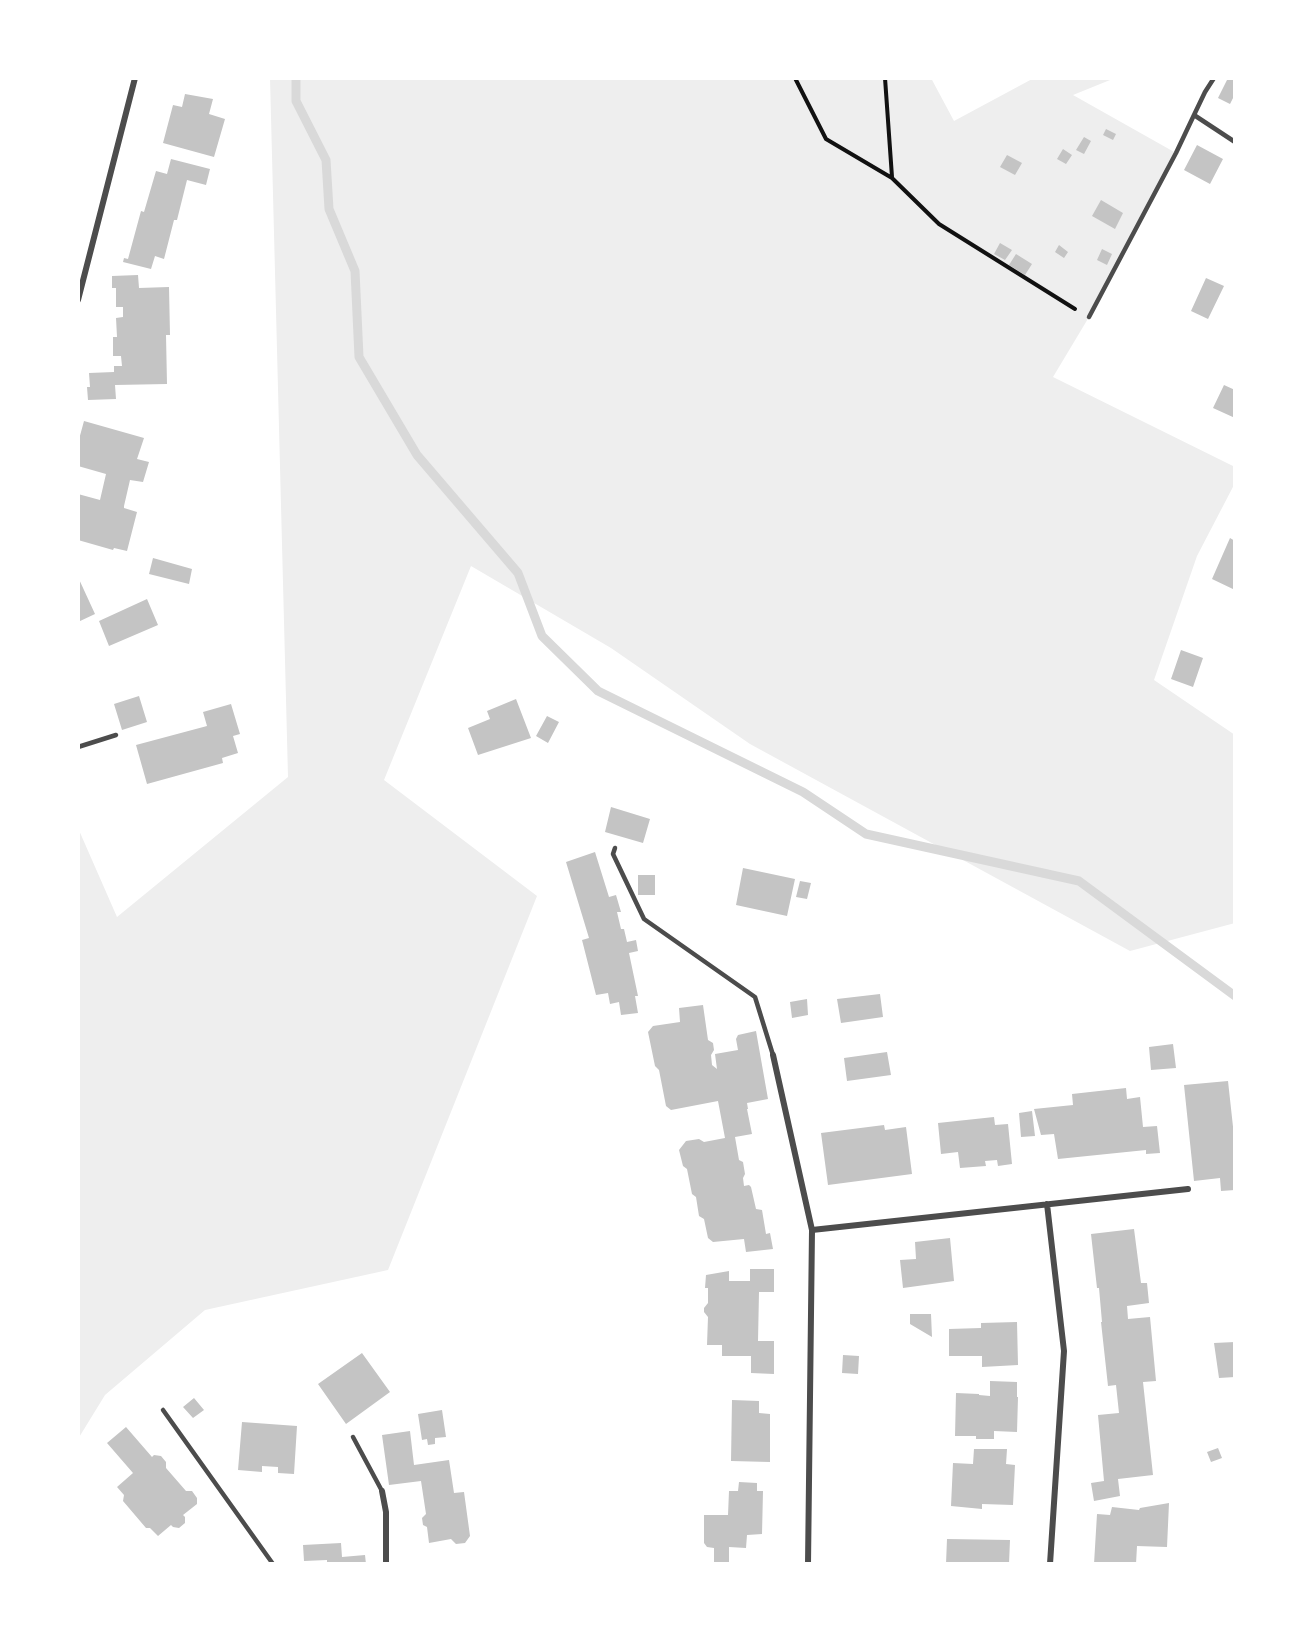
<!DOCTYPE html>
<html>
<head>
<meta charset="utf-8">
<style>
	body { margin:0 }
	#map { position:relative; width:1313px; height:1642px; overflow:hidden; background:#fff; font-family:Helvetica,sans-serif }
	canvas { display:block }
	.frame { position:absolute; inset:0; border:80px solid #fff; pointer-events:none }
</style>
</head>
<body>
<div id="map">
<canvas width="1313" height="1642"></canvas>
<div class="frame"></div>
</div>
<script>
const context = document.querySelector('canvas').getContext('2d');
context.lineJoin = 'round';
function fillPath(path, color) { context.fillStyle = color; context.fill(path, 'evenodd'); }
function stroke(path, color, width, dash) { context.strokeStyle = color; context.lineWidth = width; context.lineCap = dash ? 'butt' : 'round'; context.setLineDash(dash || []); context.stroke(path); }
const green = new Path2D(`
	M270 78H931L954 121 1034 78H1115L1073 95 1176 153 1089 317 1053 377 1235 467V483L1197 556 1154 680 1235 735V923L1130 951 750 744 611 648 471 566 384 780 537 896 388 1270 205 1310 105 1395 78 1439V828L117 917 288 777Z`);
const stream = new Path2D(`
	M296 78V101L326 160 329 209 355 271 359 357 417 455 518 573 542 636 598 691 803 792 866 834 1079 881 1235 996`);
const building = new Path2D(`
	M1228 78 1235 80V94L1230 104 1218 98Z
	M185 94 213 99 209 114 225 119 214 157 163 143 173 105 182 107Z
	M1106 129 1116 134 1113 140 1103 135Z
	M1084 137 1091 141 1084 154 1076 150Z
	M1197 145 1223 159 1210 184 1184 170Z
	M1063 149 1072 155 1066 164 1057 159Z
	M1007 155 1022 163 1015 175 1000 167Z
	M171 159 210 169 206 185 187 180 177 220H174L164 259 155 256 151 269 123 262 124 258 128 259 141 211 144 212 156 171 167 174Z
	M1101 200 1123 213 1115 229 1092 216Z
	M1000 243 1012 250 1005 260 994 254Z
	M1059 245 1068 252 1064 258 1055 252Z
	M1102 249 1112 254 1107 265 1097 260Z
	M1016 254 1032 264 1025 275 1009 265Z
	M138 275 139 288 169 287 170 335H166L167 384 115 385 116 399 88 400 87 387H90L89 373 114 372V366H122L121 356H113V337H117L116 318 123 317V307H116V288H112V276Z
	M1206 278 1224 286 1208 319 1191 311Z
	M1224 385 1235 390V418L1213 408Z
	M84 421 144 438 137 459 149 462 143 482 130 480 124 506V508L137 512 127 551 114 548 113 550 78 540V494L100 500 106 474 78 466V443Z
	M1230 538 1235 541V590L1212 579Z
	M153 558 192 569 189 584 149 574Z
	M78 577 95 614 78 622Z
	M147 599 158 625 109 646 99 621Z
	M1181 650 1203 658 1193 687 1171 679Z
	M139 696 147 722 122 730 114 704Z
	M516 699 531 738 478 755 468 728 490 719 487 711Z
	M231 704 240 734 233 736 238 753 222 758 223 763 147 784 136 745 207 726 203 712Z
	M547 716 559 722 548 743 536 736Z
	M611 807 650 819 643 843 605 832Z
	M595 852 609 897 616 895 621 912H617L621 929H624L627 942 636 940 638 951 629 953 638 996H635L638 1013 621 1015 619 1002 610 1004 608 993 596 995 582 940 589 938 566 862Z
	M743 868 795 879 787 916 736 905Z
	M638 875H655V895H638Z
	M800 881 811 883 807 899 796 897Z
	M880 994 883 1017 841 1023 837 999Z
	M807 999 808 1015 792 1018 790 1002Z
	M703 1005 708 1040 713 1043 714 1050 711 1055 712 1065 717 1069 715 1054 738 1050 736 1039 738 1035 756 1031 768 1099 747 1103 748 1109H747L752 1134 735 1137 739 1160 743 1162 745 1174 743 1178 744 1186 749 1185 751 1187 756 1209 762 1210 766 1234 770 1233 773 1249 746 1252 744 1239 713 1242 708 1238 704 1219 699 1216 696 1197 692 1194 687 1169 683 1166 679 1150 686 1141 699 1139 704 1142 725 1138 718 1101 671 1110 666 1106 659 1070 655 1066 648 1032 653 1026 680 1022 679 1008Z
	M1173 1044 1176 1068 1151 1070 1149 1047Z
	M887 1052 891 1075 847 1081 844 1058Z
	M1228 1081 1235 1145V1190L1221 1191 1220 1178 1194 1181 1184 1085Z
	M1126 1088 1127 1099 1140 1097 1143 1127 1157 1126 1160 1153 1146 1154V1150L1058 1159 1054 1134 1041 1135 1034 1109 1073 1105 1072 1094Z
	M1032 1111 1035 1136 1021 1137 1019 1113Z
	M994 1117 995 1125 1008 1124 1012 1164 998 1166 997 1160 985 1161 986 1166 960 1168 958 1152 941 1154 938 1123Z
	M884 1125 885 1130 906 1127 912 1174 828 1185 821 1133Z
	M1134 1229 1141 1283H1147L1149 1303 1127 1306 1128 1319 1150 1317 1156 1381 1143 1382 1153 1475 1118 1479 1120 1496 1094 1501 1091 1483 1104 1481 1098 1415 1119 1413 1116 1385 1108 1386 1101 1322H1102L1099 1288H1097L1091 1234Z
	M950 1238 954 1281 903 1288 900 1260 916 1259 915 1242Z
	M750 1269H774V1292H759L758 1341H774V1374L751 1373V1356H722V1345H707L708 1317 704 1312V1308L708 1303V1288H705L706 1275 729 1271V1281H750Z
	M910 1314H931L932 1337 910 1324Z
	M1017 1322 1018 1365 982 1367V1356H949V1329L981 1328V1323Z
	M1235 1342V1377L1219 1378 1214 1343Z
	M362 1353 390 1392 346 1424 318 1384Z
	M843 1355 859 1356 858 1374 842 1373Z
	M990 1381 1017 1382V1397H1018L1017 1432 994 1431V1439H976V1436H955L956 1393 979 1394V1395L990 1396Z
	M194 1398 204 1410 193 1418 183 1407Z
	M732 1400 759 1401V1413L770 1414V1462L731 1461Z
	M442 1410 446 1437 435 1438V1444L428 1445 427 1439 422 1440 418 1414Z
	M242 1422 297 1426 294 1474 278 1473V1467L262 1466V1472L238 1470Z
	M126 1427 152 1457 154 1455 161 1456 166 1462V1468L186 1491H192L197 1498V1504L183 1515 185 1517V1523L179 1528 173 1527 171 1525 158 1536 150 1528H146L123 1501 124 1495 117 1487 133 1473 107 1443Z
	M410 1431 414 1465 449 1460 454 1493 464 1492 470 1536 465 1543 456 1544 451 1539 429 1543 427 1527 423 1525 422 1518 426 1514 421 1481 389 1485 382 1435Z
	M1218 1448 1222 1458 1211 1462 1207 1452Z
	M974 1449H1007L1006 1464 1015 1465 1013 1505 982 1504V1509L951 1506 953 1463 973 1464Z
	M739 1482 757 1483V1491H763L762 1534 747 1535 746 1548 729 1547V1564H714V1548L707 1547 704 1543V1515H728L729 1491H738Z
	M1169 1503 1167 1547 1137 1546 1136 1564H1094L1097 1514 1110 1515 1112 1507 1139 1510 1140 1508Z
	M947 1539 1010 1540 1009 1564H946Z
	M341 1543 342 1557 365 1555 366 1564H327V1560L304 1561 303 1545Z`);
const path = new Path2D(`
	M795 78 826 139 892 178 939 224 1075 309
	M885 78 892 177`);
const service = new Path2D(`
	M1214 78 1205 92 1194 115 1235 142
	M1089 317 1176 153 1194 115
	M78 747 116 735
	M615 848 613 854 644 919 755 997 773 1055
	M163 1410 273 1564
	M353 1437 382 1491`);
const minor = new Path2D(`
	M78 300 135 78
	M773 1055 812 1230 808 1564
	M1047 1204 1064 1351 1050 1564
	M812 1230 1188 1189
	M382 1491 386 1512V1564`);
fillPath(green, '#eee');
stroke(stream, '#d9d9d9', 9);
fillPath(building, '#c4c4c4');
stroke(path, '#111', 4);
stroke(service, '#4c4c4c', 4.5);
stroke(minor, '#4c4c4c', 6);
</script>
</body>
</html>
